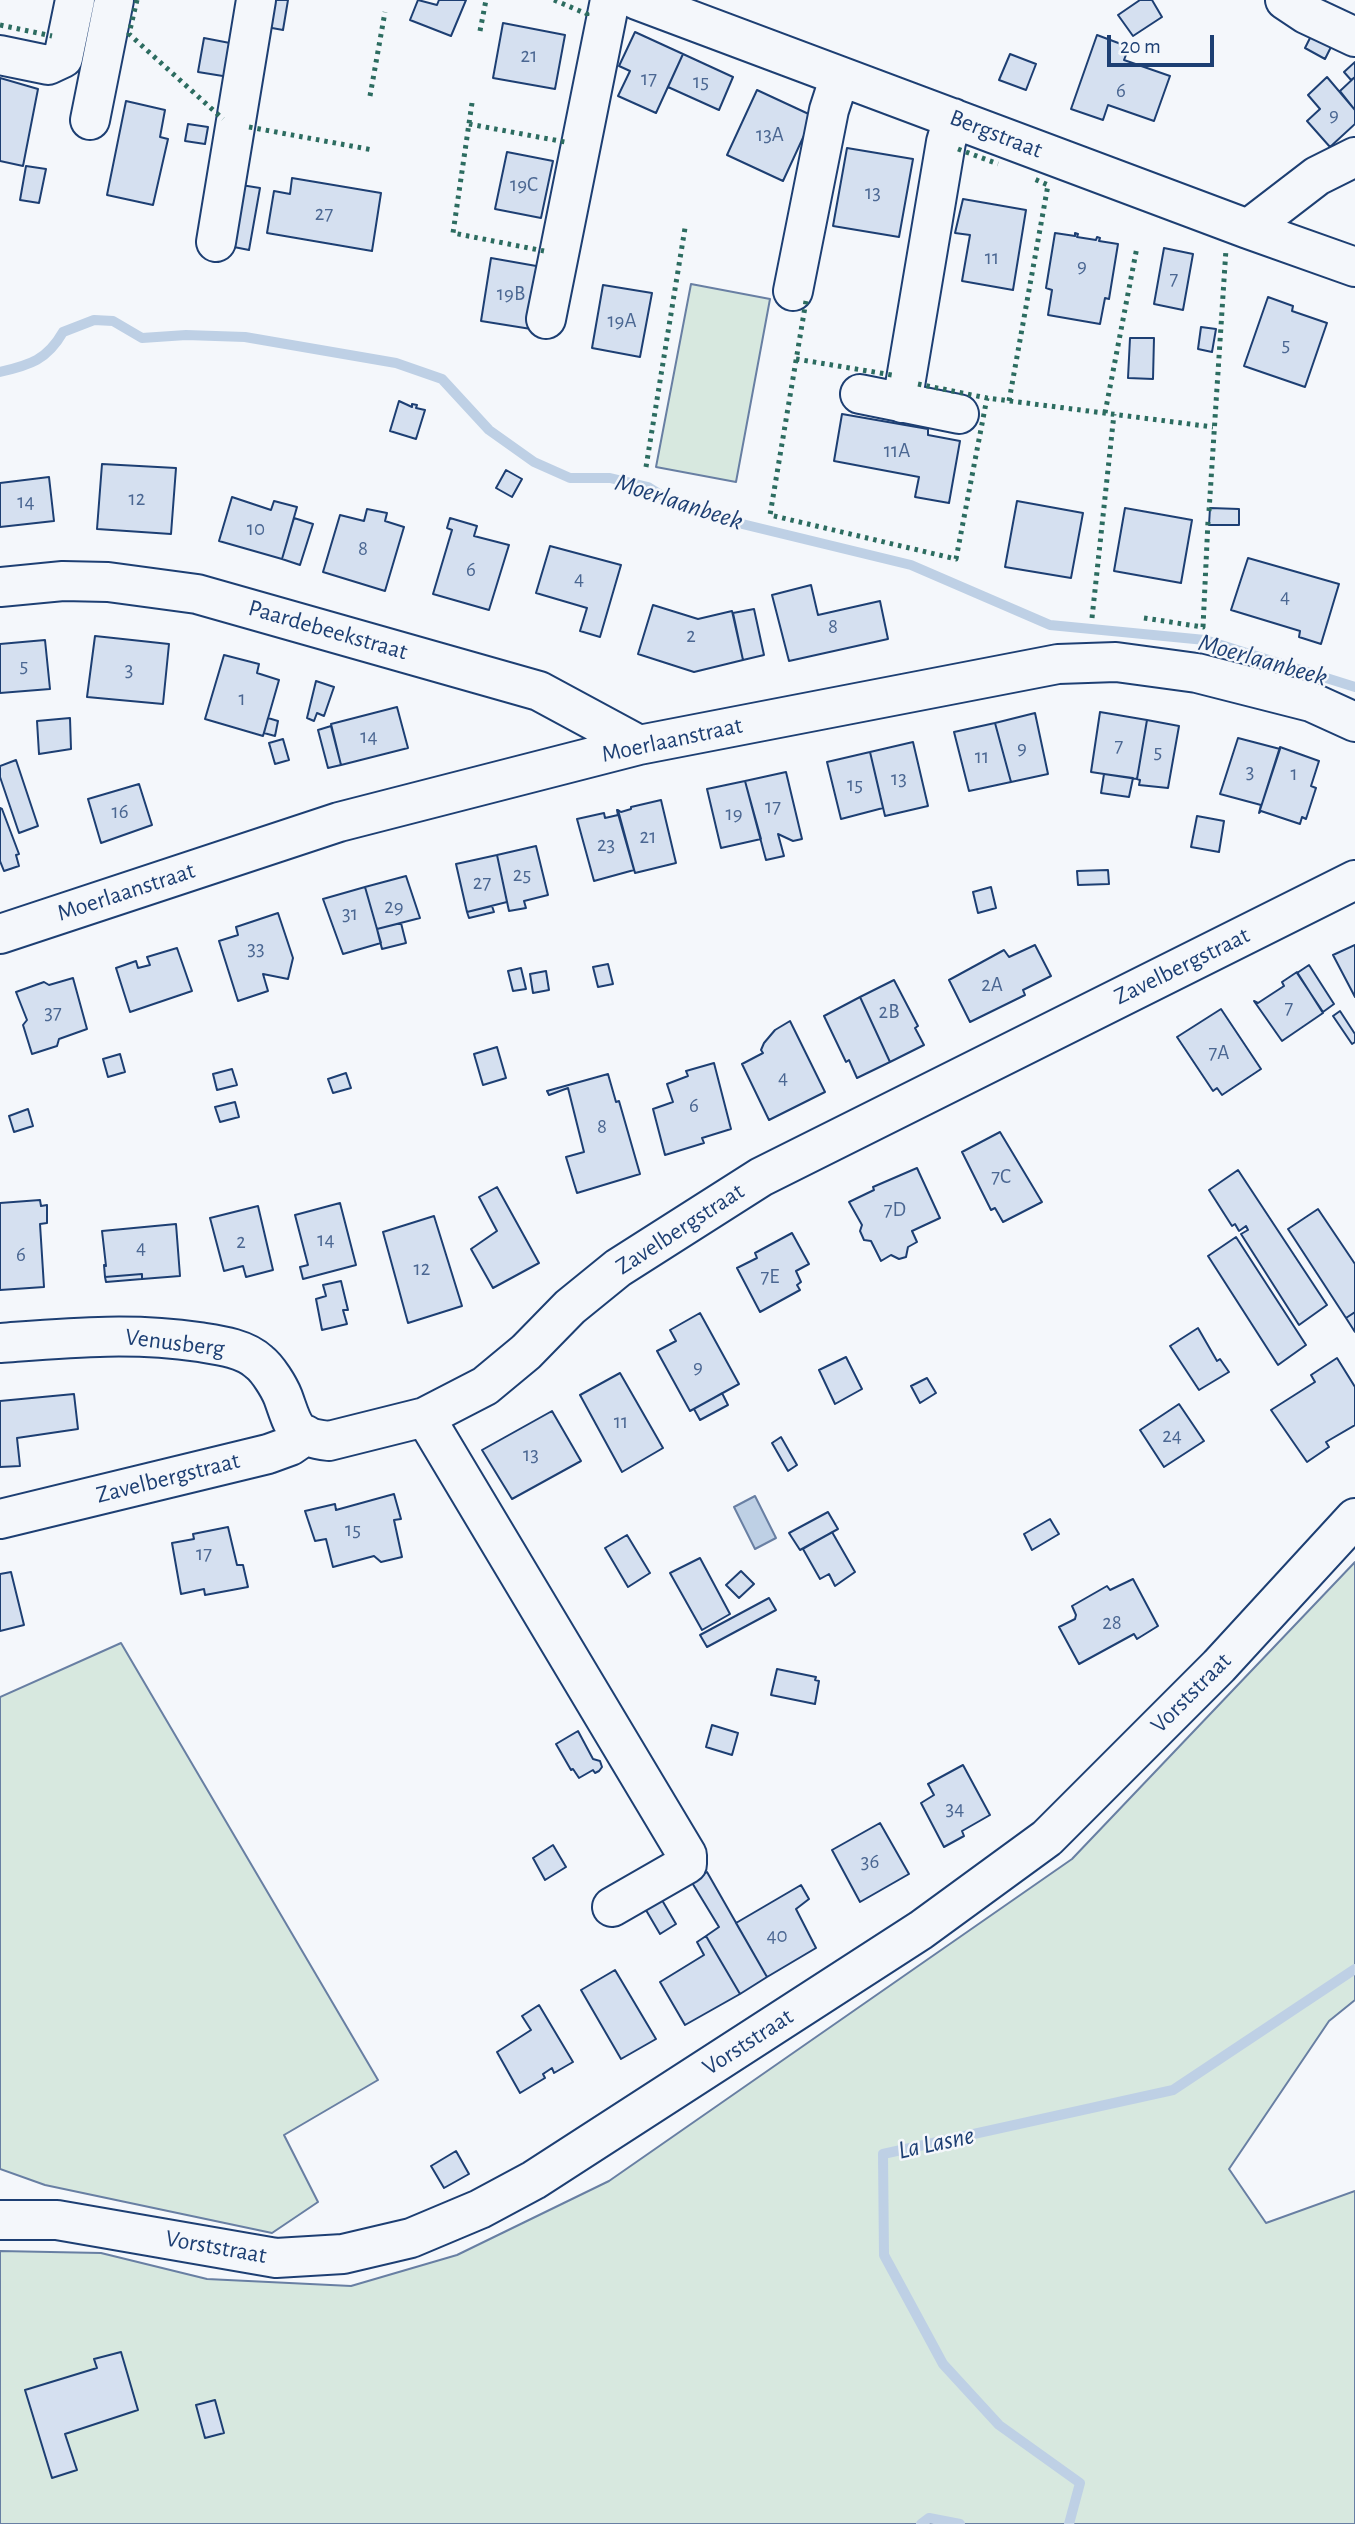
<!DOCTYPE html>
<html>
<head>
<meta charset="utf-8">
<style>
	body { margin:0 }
	#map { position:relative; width:1355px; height:2524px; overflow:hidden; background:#f4f7fb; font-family:"Alegreya Sans",sans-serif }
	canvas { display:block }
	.scale { position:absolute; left:1107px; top:35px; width:107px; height:32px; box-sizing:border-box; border:4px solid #1d3f73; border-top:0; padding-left:9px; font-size:21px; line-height:24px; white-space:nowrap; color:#1d3f73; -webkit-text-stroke:5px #f4f7fb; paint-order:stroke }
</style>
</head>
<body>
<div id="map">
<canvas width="1355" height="2524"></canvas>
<div class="scale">20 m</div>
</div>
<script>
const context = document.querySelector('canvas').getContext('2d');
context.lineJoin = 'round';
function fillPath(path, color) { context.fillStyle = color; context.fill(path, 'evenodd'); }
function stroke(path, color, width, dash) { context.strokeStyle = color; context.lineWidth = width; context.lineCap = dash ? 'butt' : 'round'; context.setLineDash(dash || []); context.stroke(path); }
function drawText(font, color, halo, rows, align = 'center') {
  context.font = font + ' "Alegreya Sans",sans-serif'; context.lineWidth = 5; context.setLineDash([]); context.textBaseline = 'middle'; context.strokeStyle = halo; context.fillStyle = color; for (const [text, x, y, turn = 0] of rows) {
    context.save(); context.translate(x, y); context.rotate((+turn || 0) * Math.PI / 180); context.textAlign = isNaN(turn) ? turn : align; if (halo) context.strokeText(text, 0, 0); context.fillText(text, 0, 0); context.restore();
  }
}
const green = new Path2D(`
	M691 284 770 299 736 482 656 467Z
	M1355 1562V2000L1329 2021 1229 2169 1266 2223 1355 2191V2524H0V2251L101 2253 207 2279 351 2286 457 2255 609 2181 1072 1859Z
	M121 1643 378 2080 284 2135 318 2202 272 2233 45 2185 0 2169V1697Z`);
const water = new Path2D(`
	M755 1496 776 1538 755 1549 734 1507Z`);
const stream = new Path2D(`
	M0 372C30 365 47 360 63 332L94 320 113 321 142 338 186 335 245 337 396 363 442 379 489 430 534 462 570 478H610L648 487 677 505 734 522 911 565 1050 625 1205 640 1355 687
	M921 2524 929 2518 960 2524
	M1069 2524 1080 2483 999 2425 943 2364 884 2255 883 2154 1173 2090 1355 1969`);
const building = new Path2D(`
	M266 0H288L283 30 261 26Z
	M418 0 437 5 439 0H466L451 36 410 20Z
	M1140 0H1152L1162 17 1133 36 1118 15Z
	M503 23 565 35 555 89 493 78Z
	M635 32 683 54 656 113 618 96 630 71 619 66Z
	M1313 32 1333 43 1325 59 1305 48Z
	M1097 35 1129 47 1124 60 1170 76 1154 121 1108 105 1103 120 1071 109Z
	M204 38 235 44 229 77 198 72Z
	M683 54 733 77 719 110 668 87Z
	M1010 54 1036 64 1026 90 999 80Z
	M1355 62V77L1351 80 1344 72Z
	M1327 77 1355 110V124L1330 147 1307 121 1320 109 1308 95Z
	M1355 77V110L1340 91Z
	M0 78 38 89 23 166 0 161Z
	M757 90 813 116 783 181 727 155Z
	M126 101 165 110 160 137 168 139 153 205 107 195Z
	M188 124 208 127 205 144 185 141Z
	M847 148 913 159 899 237 833 226Z
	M507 152 553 161 541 218 495 209Z
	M26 166 46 169 39 203 20 200Z
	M292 178 381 193 372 251 267 233 274 191 290 194Z
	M235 184 260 188 249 250 224 245Z
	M963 199 1026 210 1013 290 962 281 970 235 955 233Z
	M1055 233 1075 236V233L1078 234 1077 237 1096 240 1097 237 1100 238 1099 241 1118 244 1109 299 1105 298 1100 324 1048 315 1052 290 1046 288Z
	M1164 248 1193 254 1183 310 1154 304Z
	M491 258 542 267 531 329 481 321Z
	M603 285 652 293 640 357 592 348Z
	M1268 297 1293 306 1292 311 1327 323 1305 387 1244 366Z
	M1201 327 1216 329 1212 352 1198 349Z
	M1130 338H1154L1153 379 1128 378Z
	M399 401 412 407V404L417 405 416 408 425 410 416 439 390 431Z
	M842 414 928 429V435L960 441 949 503 915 497 919 477 834 461Z
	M102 464 176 468 171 534 97 529Z
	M506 470 522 479 512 497 496 488Z
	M49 477 54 521 0 527V483Z
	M232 497 271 510 274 501 297 507 282 559 219 541Z
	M1017 501 1083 513 1071 578 1005 567Z
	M1125 508 1192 520 1181 583 1114 571Z
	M1210 508 1239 509V525H1209Z
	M367 509 387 513 385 521 404 527 385 591 323 572 340 515 364 521Z
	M294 518 313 524 300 565 282 559Z
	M450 518 477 526 474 536 509 545 489 610 433 594 452 530 447 528Z
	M550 546 621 565 600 637 580 631 587 608 536 593Z
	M1248 558 1339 584 1321 644 1299 637 1300 631 1231 610Z
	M811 585 818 615 880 601 888 639 789 661 772 595Z
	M653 605 698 619 732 611 743 660 694 672 638 654Z
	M754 609 764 655 743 660 733 613Z
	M95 636 169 644 163 704 87 697Z
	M45 640 50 689 0 693V644Z
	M224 655 259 664 257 673 279 680 263 736 205 719Z
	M316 681 334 687 324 716 317 713 314 721 307 718Z
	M397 707 408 748 341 765 331 724Z
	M1100 712 1147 720 1137 779 1091 772Z
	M1035 713 1048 774 1011 782 995 723Z
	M70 718 71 749 39 754 37 721Z
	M268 718 278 721 275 736 264 733Z
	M1147 720 1179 726 1168 788 1139 785 1140 780 1137 779Z
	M995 723 1011 782 969 791 954 732Z
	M331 726 341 765 328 768 318 730Z
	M1238 738 1280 749 1259 813 1261 805 1220 794Z
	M283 739 289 760 275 764 269 743Z
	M913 742 928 806 885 816 870 752Z
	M1280 747 1319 761 1311 786 1316 788 1306 819 1302 817 1300 824 1261 811 1259 813Z
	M870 752 883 808 841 819 827 762Z
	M16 760 38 826 19 833 0 777V766Z
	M786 772 802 839 793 841 778 834 784 856 766 860 745 781Z
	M1104 774 1133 778 1129 797 1101 793Z
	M745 781 761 839 721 848 707 789Z
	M139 784 152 825 101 843 88 799Z
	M661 800 676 863 635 873 618 810 621 812 631 809V807Z
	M0 808 2 809 19 854 16 855 19 866 4 871 0 861Z
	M617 810 634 870 594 881 577 819 604 813 605 818 618 815Z
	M1197 816 1224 821 1219 852 1191 847Z
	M536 846 548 895 524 901 526 908 509 911 497 855Z
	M497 855 507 902 467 912 456 864Z
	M1108 870 1109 884 1078 885 1077 871Z
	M406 876 420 918 377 929 365 887Z
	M365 887 381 943 343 954 323 899Z
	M991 887 996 908 978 913 973 892Z
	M492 906 494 912 469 918 467 912Z
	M278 913 293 958 288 979 263 974 268 991 238 1001 219 941 238 935 236 927Z
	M401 923 406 943 382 949 377 929Z
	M1035 945 1051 976 1023 990 1025 995 970 1022 949 980 1004 950 1009 957Z
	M1355 945V997L1333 955Z
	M177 948 192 991 130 1012 116 968 136 961 138 968 150 965 147 957Z
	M608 964 613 984 598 987 593 967Z
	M1309 965 1334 1004 1323 1012 1297 973Z
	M521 968 526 989 513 991 508 971Z
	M546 971 549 990 533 993 530 974Z
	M1297 972 1323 1013 1282 1041 1254 1001 1258 1003 1284 986 1282 982Z
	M73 978 87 1029 59 1039 57 1046 32 1054 23 1025 27 1020 16 992 44 982 49 985Z
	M894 980 918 1026 915 1028 924 1045 890 1062 860 997Z
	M860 997 890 1062 857 1078 849 1060 846 1062 824 1016Z
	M1221 1009 1261 1069 1222 1095 1217 1088 1213 1091 1177 1037Z
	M1340 1011 1355 1034V1042L1352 1044 1333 1016Z
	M790 1021 825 1092 769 1120 742 1064 763 1053 761 1050 764 1043 775 1030Z
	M497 1047 506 1078 483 1085 474 1054Z
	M120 1054 125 1072 108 1077 103 1059Z
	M714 1063 731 1129 702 1138 704 1143 665 1155 653 1109 673 1102 667 1084 688 1076 686 1071Z
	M232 1069 237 1085 217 1090 213 1074Z
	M346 1073 351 1088 333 1093 328 1079Z
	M608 1074 616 1102 619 1101 640 1174 577 1193 566 1157 584 1152 568 1088 549 1095 547 1091Z
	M235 1102 239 1117 220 1122 215 1107Z
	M28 1109 33 1126 14 1132 9 1116Z
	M1000 1132 1042 1202 1003 1222 995 1208 991 1210 962 1152Z
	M917 1168 940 1218 912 1231 917 1242 908 1247 906 1257 899 1259 891 1255 881 1261 871 1241 864 1240 860 1231 862 1225 849 1202 874 1190 873 1187Z
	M1238 1170 1327 1305 1299 1325 1241 1234 1248 1230 1246 1226 1239 1231 1235 1224 1232 1226 1209 1190Z
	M497 1187 539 1263 493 1288 471 1249 497 1231 479 1197Z
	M40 1200 41 1206 47 1205V1223L40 1224 44 1287 0 1290V1203Z
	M340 1203 356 1265 303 1279 300 1267 308 1265 295 1215Z
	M258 1206 273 1270 246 1277 243 1266 224 1271 210 1218Z
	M1318 1209 1355 1264V1312L1346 1318 1288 1229Z
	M434 1216 462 1306 408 1323 383 1232Z
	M176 1224 180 1276 142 1279V1274L105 1277 104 1265 106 1266 102 1231Z
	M792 1233 809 1264 796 1271 801 1282 797 1285 800 1290 760 1312 737 1268 757 1258 755 1253Z
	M1236 1237 1306 1345 1278 1365 1208 1256Z
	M142 1274V1279L106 1282 105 1277Z
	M341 1281 348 1310H343L347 1324 322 1330 316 1299 326 1296 323 1285Z
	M1355 1312V1332L1346 1318Z
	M700 1313 739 1384 690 1411 657 1351 676 1341 670 1330Z
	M1198 1328 1217 1361 1220 1359 1229 1372 1199 1390 1170 1346Z
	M846 1357 862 1389 835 1404 819 1370Z
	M1337 1358 1355 1387V1425L1326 1442 1329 1447 1307 1462 1271 1410 1315 1382 1311 1375Z
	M620 1373 663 1448 622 1472 580 1395Z
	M927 1378 936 1393 920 1403 911 1386Z
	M722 1393 728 1405 700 1420 694 1409Z
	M74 1394 78 1429 17 1438 20 1466 0 1467V1401Z
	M1179 1404 1204 1441 1164 1467 1140 1430Z
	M552 1411 581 1461 512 1499 482 1450Z
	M781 1437 797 1465 788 1471 772 1443Z
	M394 1494 401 1519 394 1520 402 1557 381 1562 374 1556 333 1567 326 1539 315 1541 305 1511 335 1504 336 1510Z
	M828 1512 838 1529 800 1550 789 1533Z
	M1050 1519 1059 1534 1032 1550 1024 1534Z
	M228 1527 237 1565H243L248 1587 205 1595 204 1589 181 1594 172 1543 194 1539 193 1534Z
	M832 1532 855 1572 835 1586 829 1574 820 1579 803 1549Z
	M627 1535 650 1573 628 1587 605 1548Z
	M700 1558 730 1614 702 1630 670 1573Z
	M741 1571 754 1584 739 1598 726 1585Z
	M11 1572 24 1625 0 1631V1574Z
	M1133 1579 1158 1626 1137 1639 1134 1634 1079 1664 1059 1627 1075 1619 1076 1615 1072 1606 1107 1586 1110 1590Z
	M769 1598 776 1610 707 1647 700 1635Z
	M777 1669 816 1677 815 1680 819 1681 815 1704 771 1695Z
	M712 1725 738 1733 732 1755 706 1747Z
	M578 1731 593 1759 600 1761 602 1767 599 1771 595 1773 593 1770 579 1778 573 1769 571 1770 556 1744Z
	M963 1765 990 1815 962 1831 964 1836 944 1847 921 1803 934 1795 928 1784Z
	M880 1823 909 1874 860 1902 832 1850Z
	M553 1845 566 1867 545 1880 533 1858Z
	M707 1872 767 1977 740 1994 706 1936 719 1927 691 1881Z
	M801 1885 809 1899 796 1909 816 1948 767 1977 736 1923Z
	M659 1895 676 1924 660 1934 643 1905Z
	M706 1936 740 1994 685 2025 660 1982 704 1955 697 1942Z
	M615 1970 656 2039 621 2059 581 1990Z
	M539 2005 573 2062 554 2073 552 2068 543 2074 545 2078 520 2093 497 2052 531 2030 522 2016Z
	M456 2151 469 2174 444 2188 431 2166Z
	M121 2352 138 2410 65 2434 77 2470 52 2478 25 2390 97 2368 94 2359Z
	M215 2400 224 2433 205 2438 196 2405Z`);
const minor = new Path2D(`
	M637 0 1248 229 1355 267
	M1285 0 1306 14 1355 37
	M0 55 48 65 63 58 75 0
	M90 120 114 0
	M1248 229 1317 176 1355 157
	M216 242 256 0
	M793 291 829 110 840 76
	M546 319 610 0
	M860 394 959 414
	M902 403 946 142 953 118
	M0 587 63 581 108 582 197 594 539 691 639 745
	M0 934 339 822 639 745 1058 664 1116 662 1197 673 1311 702 1355 722
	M0 1343C68 1338 130 1332 199 1342 218 1345 244 1348 259 1362 268 1369 279 1387 283 1397 294 1427 293 1437 329 1441L425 1417 485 1386 526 1352 570 1307 618 1268 761 1177 1355 880
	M425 1417 687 1855V1864L612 1907
	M0 1519 268 1454 290 1446 306 1435
	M0 2220H57L276 2258 343 2254 411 2238 480 2209 534 2180 921 1930 1047 1838 1219 1666 1355 1518`);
const hedge = new Path2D(`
	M137 0 129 34 223 119
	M554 0 587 14 586 20
	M0 25 52 36
	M480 31 486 0
	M370 96 385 12
	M472 103 453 233 544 251
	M469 124 565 142
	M249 127 373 150
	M958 149 998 164
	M806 301 770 515 956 559 987 398 1213 427
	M796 359 892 375
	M918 384 987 398
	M1009 401 1048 185 1032 178
	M1105 413 1137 247
	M646 467 685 228
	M1209 511 1226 249
	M1092 618 1114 414
	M1144 618 1203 627 1208 521`);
const numberNames = [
	["21",529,56],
	["17",649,79],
	["15",701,82],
	["6",1121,91],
	["9",1334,115],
	["13A",770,135],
	["19C",524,185],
	["13",873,193],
	["27",324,214],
	["11",992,258],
	["9",1082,266],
	["7",1174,279],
	["19B",511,294],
	["19A",622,321],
	["5",1286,345],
	["11A",897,451],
	["12",137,499],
	["14",26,502],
	["10",256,529],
	["8",363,549],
	["6",471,570],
	["4",579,579],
	["4",1285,597],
	["8",833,627],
	["2",691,636],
	["5",24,666],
	["3",129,670],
	["1",242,699],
	["14",369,737],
	["7",1119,746],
	["9",1022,748],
	["5",1158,752],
	["11",982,757],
	["3",1250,772],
	["1",1294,774],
	["13",899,779],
	["15",855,785],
	["17",773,807],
	["16",120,812],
	["19",734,814],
	["21",648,837],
	["23",606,845],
	["25",522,875],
	["27",482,883],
	["29",394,907],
	["31",350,914],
	["33",256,949],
	["2A",992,985],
	["7",1289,1008],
	["2B",889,1012],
	["37",53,1013],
	["7A",1219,1053],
	["4",783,1078],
	["6",694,1106],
	["8",602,1127],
	["7C",1001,1177],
	["7D",895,1210],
	["14",326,1240],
	["2",241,1242],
	["4",141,1248],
	["6",21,1255],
	["12",422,1269],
	["7E",770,1277],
	["9",698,1367],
	["11",621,1422],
	["24",1172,1436],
	["13",531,1455],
	["15",353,1530],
	["17",204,1554],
	["28",1112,1623],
	["34",955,1809],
	["36",870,1862],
	["40",777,1936]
];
const streetNames = [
	["Bergstraat",996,134,21],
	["Paardebeekstraat",328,630,16],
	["Moerlaanstraat",672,740,-12],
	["Moerlaanstraat",126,892,-18],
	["Zavelbergstraat",1182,966,-26],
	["Zavelbergstraat",680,1229,-33],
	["Venusberg",175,1343,7],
	["Zavelbergstraat",168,1478,-14],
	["Vorststraat",1191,1693,-45],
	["Vorststraat",748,2042,-33],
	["Vorststraat",216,2247,10]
];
const waterNames = [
	["Moerlaanbeek",679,502,18],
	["Moerlaanbeek",1263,660,16],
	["La Lasne",936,2143,-12]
];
fillPath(green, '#d7e8df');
stroke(green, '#687fa3', 2);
fillPath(water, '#bed0e5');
stroke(water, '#687fa3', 2);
stroke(stream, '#bed0e5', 10);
fillPath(building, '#d5e0f0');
stroke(building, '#1d3f73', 2);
stroke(minor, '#1d3f73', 42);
stroke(minor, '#f4f7fb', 38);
stroke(hedge, '#2c6c60', 5, [3.5, 5]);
drawText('21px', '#4b6792', null, numberNames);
drawText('24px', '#1d3f73', '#f4f7fb', streetNames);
drawText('italic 26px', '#1d3f73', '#f4f7fb', waterNames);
</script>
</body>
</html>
